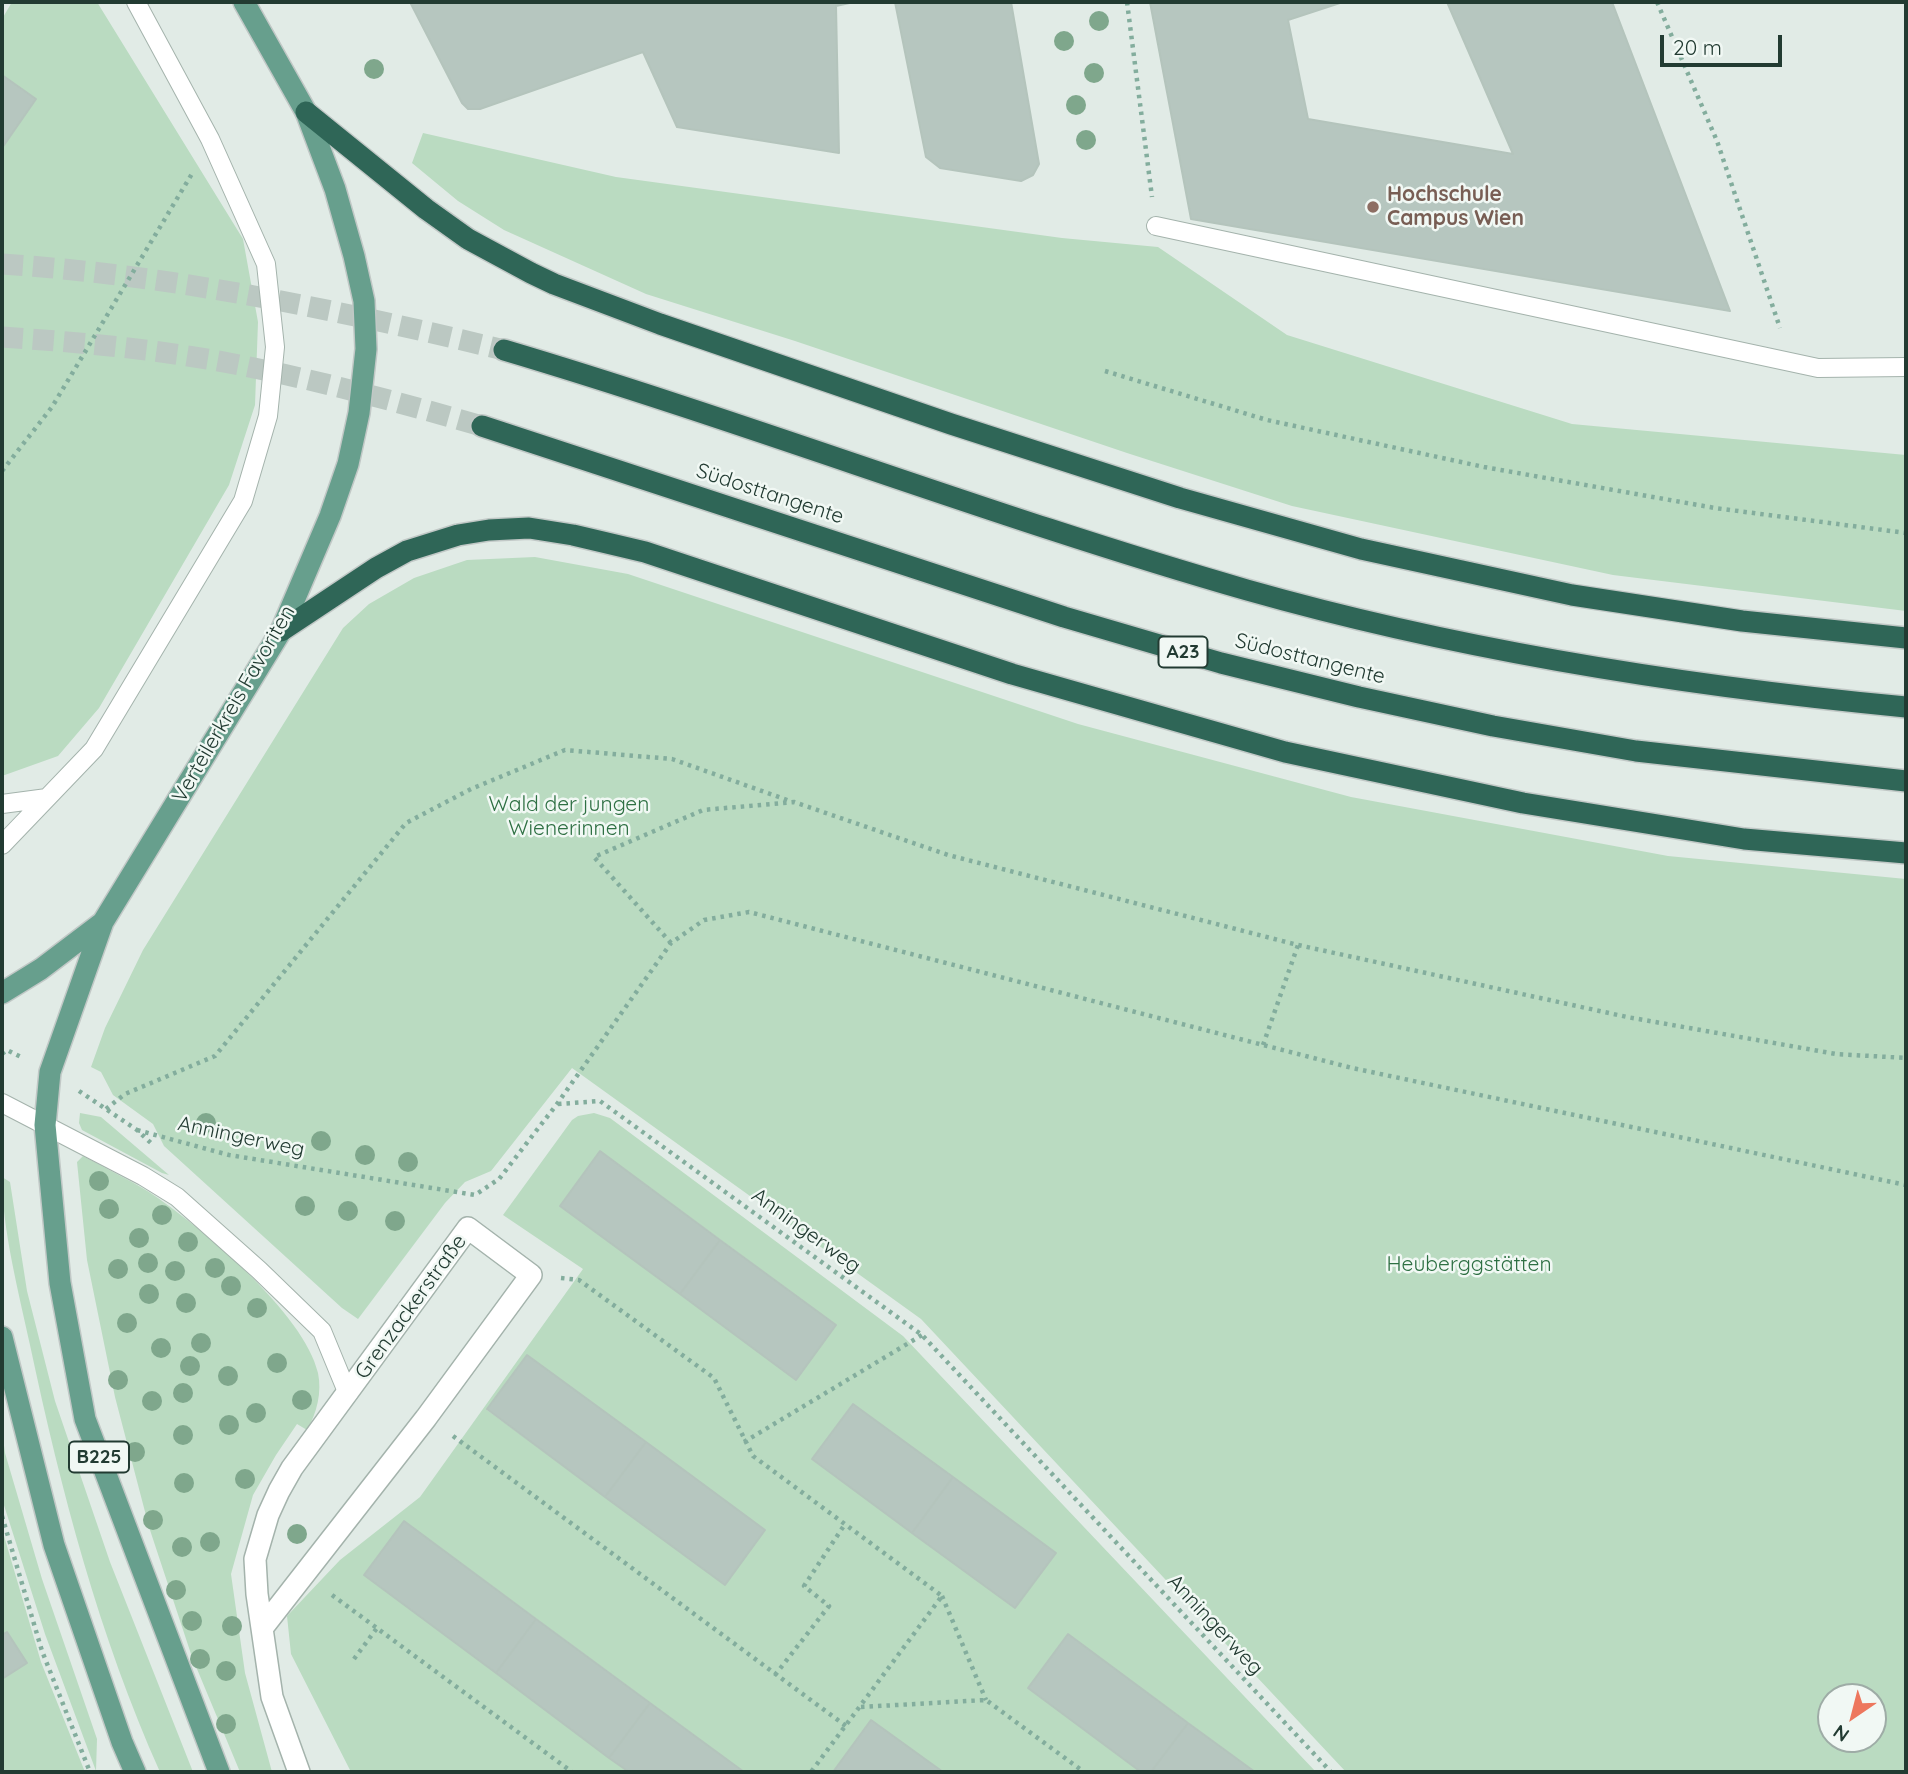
<!DOCTYPE html>
<html>
<head>
<meta charset="utf-8">
<style>
	body { margin:0 }
	#map { position:relative; width:1908px; height:1774px; overflow:hidden; background:#e1ebe6; font-family:Quicksand,sans-serif }
	canvas { display:block }
	.frame { position:absolute; inset:0; border:4px solid #223b32; pointer-events:none }
	.north { position:absolute; left:1817px; top:1683px; width:70px; height:70px; box-sizing:border-box; background:#f1f8f4; border:2px solid #9eaca6; border-radius:50%; rotate:215deg; font-size:19px; font-weight:700; line-height:28px; text-align:center; color:#223b32 }
	.north::after { content:''; display:block; margin:auto; width:24px; height:32px; background:#ed775d; clip-path:polygon(50% 0,100% 100%,50% 72%,0 100%) }
	.scale { position:absolute; left:1660px; top:35px; width:122px; height:32px; box-sizing:border-box; border:4px solid #223b32; border-top:0; padding-left:9px; font-size:21px; line-height:24px; white-space:nowrap; color:#223b32; -webkit-text-stroke:5px #f1f8f4; paint-order:stroke }
</style>
</head>
<body>
<div id="map">
<canvas width="1908" height="1774"></canvas>
<div class="frame"></div>
<div class="north">N</div>
<div class="scale">20 m</div>
</div>
<script>
const context = document.querySelector('canvas').getContext('2d');
context.lineJoin = 'round';
function fillPath(path, color) { context.fillStyle = color; context.fill(path, 'evenodd'); }
function stroke(path, color, width, dash) { context.strokeStyle = color; context.lineWidth = width; context.lineCap = dash ? 'butt' : 'round'; context.setLineDash(dash || []); context.stroke(path); }
function drawText(font, color, halo, rows, align = 'center') {
  context.font = font + ' Quicksand,sans-serif'; context.lineWidth = 5; context.setLineDash([]); context.textBaseline = 'middle'; context.strokeStyle = halo; context.fillStyle = color; for (const [text, x, y, turn = 0] of rows) {
    context.save(); context.translate(x, y); context.rotate((+turn || 0) * Math.PI / 180); context.textAlign = isNaN(turn) ? turn : align; if (halo) context.strokeText(text, 0, 0); context.fillText(text, 0, 0); context.restore();
  }
}
const green = new Path2D(`
	M12 2H97L243 239 258 322 255 405 229 485 99 708 58 756 2 776V148L36 99 2 75V19Z
	M423 133 616 177 1062 238 1158 247 1287 335 1572 424 1906 455V611L1613 575 1292 506 1127 453 795 341 646 294 504 230 458 201 412 163Z
	M535 557 628 574 1078 724 1351 797 1668 856 1906 879V1772H1346L921 1319 572 1068 491 1171 465 1182 445 1203 358 1319 342 1308 164 1146 153 1124 113 1095 101 1072 91 1067 105 1028 143 950 343 628 369 604 414 578 467 560ZM1831 1697H1873V1739H1831Z
	M80 1113 101 1117 169 1175 162 1173 82 1130 79 1123Z
	M594 1113 610 1118 903 1336 1316 1772H1255L1068 1634 1028 1688 1141 1772H943L871 1720 833 1772H744L404 1521 364 1575 629 1772H351L291 1654 287 1616 340 1560 420 1497 583 1269 503 1215 572 1120 578 1116ZM600 1151 836 1325 796 1379 560 1206ZM527 1355 646 1442 725 1584 487 1410ZM853 1404 1056 1553 1015 1608 812 1459Z
	M83 1156C105 1168 128 1179 149 1192 199 1225 305 1314 318 1373 322 1392 317 1413 307 1430L297 1424 276 1455 253 1495 231 1574 245 1673 272 1772H240L192 1657 149 1527 115 1397 87 1260 77 1162Z
	M2 1177 10 1182 27 1291 55 1401 110 1562 193 1772H160C99 1636 61 1491 30 1345 19 1293 2 1229 2 1177Z
	M2 1430 5 1453 42 1579 97 1739 96 1771 45 1634 2 1499Z
	M2 1529 41 1662 85 1772H2Z`);
const building = new Path2D(`
	M410 2H854L836 6 839 153 677 127 643 52 480 109H468L462 103Z
	M895 2H1011L1039 164 1033 175 1021 181 940 168 926 157Z
	M1150 2H1343L1288 20 1308 119 1513 154 1447 2H1612L1730 311 1191 219Z
	M2 75 36 99 2 148Z
	M600 1151 720 1240 680 1294 560 1206Z
	M720 1240 836 1325 796 1380 680 1294Z
	M527 1355 646 1442 605 1497 487 1409Z
	M853 1404 953 1477 912 1533 812 1459Z
	M646 1442 765 1530 725 1585 605 1497Z
	M953 1477 1056 1553 1015 1608 912 1533Z
	M404 1521 536 1619 496 1673 364 1575Z
	M536 1619 650 1703 609 1758 496 1673Z
	M7 1632 27 1663 2 1679V1635Z
	M1068 1634 1188 1723 1151 1772H1141L1028 1688Z
	M650 1703 744 1772H629L609 1758Z
	M871 1720 943 1772H833Z
	M1188 1723 1255 1772H1151Z`);
const motorwayTunnel = new Path2D(`
	M2 264C172 275 338 310 504 350
	M2 337C77 342 155 349 229 363 314 379 398 402 482 426`);
const path = new Path2D(`
	M1127 2 1152 197
	M1657 2 1717 141 1780 328
	M1105 371 1267 420 1484 467 1715 508 1906 533
	M2 471 52 407 193 172
	M671 943 594 857 703 810 794 802 948 855 1298 945 1627 1017 1836 1054 1906 1058
	M1263 1045 1298 945
	M2 1054 7 1050 23 1058
	M79 1091 137 1130 153 1145
	M558 1104 600 1101 922 1335 1331 1772
	M106 1109 125 1094 215 1056 406 823 471 789 565 750 672 759 790 801
	M137 1130 229 1155 475 1195 499 1179 557 1104 671 943 704 920 749 912 1352 1068 1906 1185
	M561 1278 579 1280 714 1378 753 1456 942 1596 811 1772
	M453 1436 846 1726
	M744 1442 922 1335
	M2 1516 42 1651 90 1772
	M332 1595 572 1772
	M942 1596 986 1700
	M354 1659 377 1628
	M775 1675 829 1606 804 1586 845 1524
	M861 1707 986 1700 1084 1772`);
const service = new Path2D(`
	M1156 226 1818 368 1906 367
	M2 804 47 798
	M2 845 94 749 243 501 268 416 275 347 266 264 210 139 136 2
	M2 1103 143 1176 177 1197 259 1270 322 1331 348 1394`);
const minor = new Path2D(`
	M263 1627 426 1418 531 1275 468 1228 292 1468 279 1491 268 1515 255 1559 257 1594 272 1697 299 1772`);
const primary = new Path2D(`
	M103 922 50 1072 45 1125 60 1283 85 1419 219 1772
	M2 993 41 969 103 922 281 631 330 516 348 464 359 413 366 349 364 301 354 256 335 189 306 112 244 2
	M2 1337 54 1545 122 1742 135 1772`);
const motorway = new Path2D(`
	M306 112 426 209 468 239 531 273 554 284 660 324 951 424 1180 498 1361 549 1572 595 1742 621 1906 638
	M504 350C753 424 996 518 1247 590 1462 651 1683 686 1906 707
	M482 426 1064 617 1221 663 1359 697 1493 726 1636 751 1906 781
	M281 631 376 568 407 551 458 535 489 530 529 528 573 535 645 552 1012 674 1285 752 1523 803 1744 839 1906 853`);
const trees = [
	[1099,21],
	[1064,41],
	[374,69],
	[1094,73],
	[1076,105],
	[1086,140],
	[206,1123],
	[321,1141],
	[365,1155],
	[408,1162],
	[99,1181],
	[305,1206],
	[109,1209],
	[348,1211],
	[162,1215],
	[395,1221],
	[139,1238],
	[188,1242],
	[148,1263],
	[215,1268],
	[118,1269],
	[175,1271],
	[231,1286],
	[149,1294],
	[186,1303],
	[257,1308],
	[127,1323],
	[201,1343],
	[161,1348],
	[277,1363],
	[190,1366],
	[228,1376],
	[118,1380],
	[183,1393],
	[302,1400],
	[152,1401],
	[256,1413],
	[229,1425],
	[183,1435],
	[135,1452],
	[245,1479],
	[184,1483],
	[153,1520],
	[297,1534],
	[210,1542],
	[182,1547],
	[176,1590],
	[192,1621],
	[232,1626],
	[200,1659],
	[226,1671],
	[226,1724]
];
const markers = [
	[1373,207,7,"#8d6e63"]
];
const shields = [
	[1183,652,49],
	[99,1457,60]
];
const shieldNames = [
	["A23",1183,652],
	["B225",99,1457]
];
const educationNames = [
	["Hochschule",1387,195],
	["Campus Wien",1387,219]
];
const streetNames = [
	["Südosttangente",770,494,18],
	["Südosttangente",1310,659,14],
	["Verteilerkreis Favoriten",234,704,-60],
	["Anningerweg",241,1137,12],
	["Anningerweg",806,1231,36],
	["Grenzackerstraße",411,1307,-54],
	["Anningerweg",1215,1625,47]
];
const parkNames = [
	["Wald der jungen",569,805],
	["Wienerinnen",569,829],
	["Heuberggstätten",1469,1265]
];
fillPath(green, '#badbc1');
fillPath(building, '#b6c6bf');
stroke(building, '#b4c4bc', 2);
stroke(motorwayTunnel, '#bbc8c2', 21, [21, 10]);
stroke(service, '#a4b3ac', 20);
stroke(minor, '#a4b3ac', 24);
stroke(primary, '#c1c8c6', 24);
stroke(motorway, '#c1c8c6', 24);
stroke(path, '#83ad9d', 4.5, [3.5, 5]);
stroke(service, '#fff', 18);
stroke(minor, '#fff', 21);
stroke(primary, '#679f8d', 21);
stroke(motorway, '#2f6657', 21);
context.fillStyle = '#7fa78c';
for (const [x, y] of trees) { context.beginPath(); context.arc(x, y, 10, 0, 2 * Math.PI); context.fill(); }
for (const [x, y, r, color] of markers) { const dot = new Path2D(); dot.arc(x, y, r, 0, 2 * Math.PI); context.fillStyle = color; context.fill(dot); stroke(dot, '#f1f8f4', 2.5); }
for (const [x, y, w] of shields) { const box = new Path2D(); box.roundRect(x - w / 2, y - 15.5, w, 31, 5); context.fillStyle = '#f1f8f4'; context.fill(box); stroke(box, '#223b32', 2); }
drawText('bold 19px', '#223b32', null, shieldNames);
drawText('bold 21px', '#785e54', '#f1f8f4', educationNames, 'left');
drawText('21px', '#223b32', '#f1f8f4', streetNames);
drawText('21px', '#2e7043', '#f1f8f4', parkNames);
</script>
</body>
</html>
